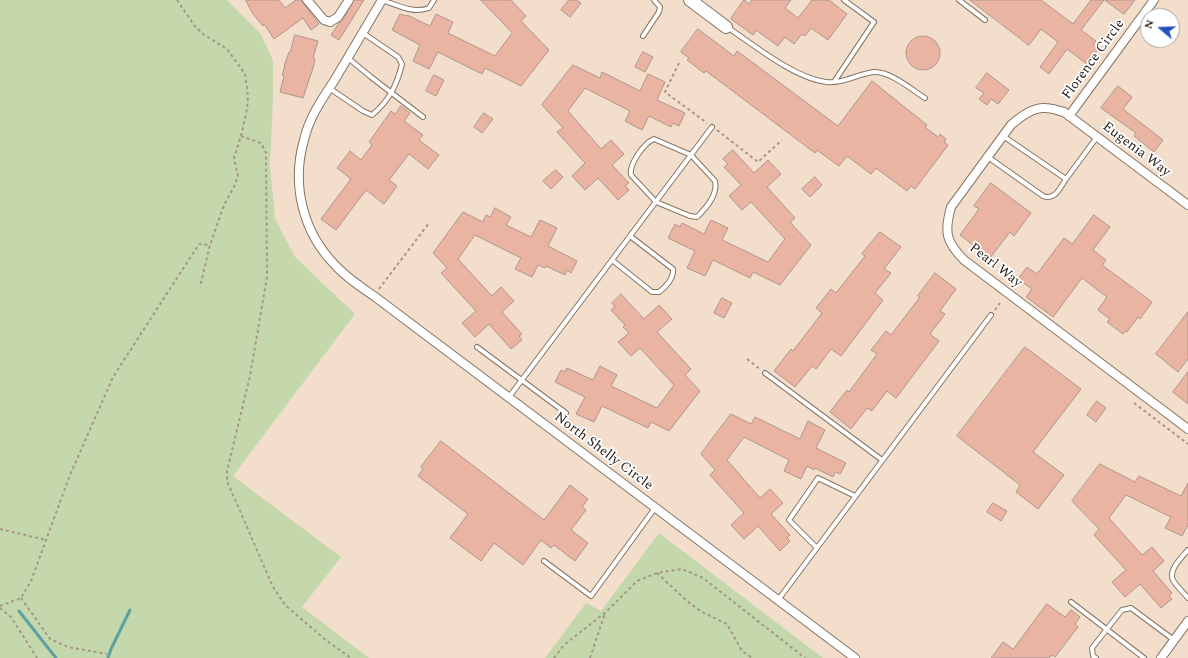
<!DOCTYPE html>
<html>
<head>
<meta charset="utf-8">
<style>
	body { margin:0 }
	#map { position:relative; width:1188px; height:658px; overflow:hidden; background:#f3decc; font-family:Spectral,serif }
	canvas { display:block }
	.north { position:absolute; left:1140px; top:8px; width:40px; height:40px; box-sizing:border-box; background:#fff; border:1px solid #aaa7a4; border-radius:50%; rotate:289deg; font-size:11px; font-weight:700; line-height:16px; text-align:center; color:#2a221b }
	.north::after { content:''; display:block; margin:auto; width:14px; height:18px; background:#244fbd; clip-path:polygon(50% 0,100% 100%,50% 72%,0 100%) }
</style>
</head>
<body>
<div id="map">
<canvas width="1188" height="658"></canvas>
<div class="north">N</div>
</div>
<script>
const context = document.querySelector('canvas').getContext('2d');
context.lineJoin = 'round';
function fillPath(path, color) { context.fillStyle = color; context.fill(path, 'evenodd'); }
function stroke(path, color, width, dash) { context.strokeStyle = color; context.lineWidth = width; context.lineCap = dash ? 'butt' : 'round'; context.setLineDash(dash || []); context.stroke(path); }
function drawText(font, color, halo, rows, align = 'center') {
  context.font = font + ' Spectral,serif'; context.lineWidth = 3.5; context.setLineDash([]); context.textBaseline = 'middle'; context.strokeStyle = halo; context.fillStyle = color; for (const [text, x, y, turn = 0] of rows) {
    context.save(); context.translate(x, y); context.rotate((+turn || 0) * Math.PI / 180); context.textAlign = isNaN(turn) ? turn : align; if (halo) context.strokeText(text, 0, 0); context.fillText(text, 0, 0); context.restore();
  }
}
const green = new Path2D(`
	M0 0H227L260 33 273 60V99L270 166 275 218 295 257 355 314 233 476 341 557 302 607 369 658H0Z
	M659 533 823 658H545L586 603 601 611Z`);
const stream = new Path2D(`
	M19 611 56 658
	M108 658 111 649 130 610`);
const building = new Path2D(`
	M246 0H279L285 8 296 0H301L319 24 311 30 303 18 274 39 264 24 263 26 253 14Z
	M354 0H364L339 40 331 35 339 23 343 20Z
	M481 0H511L526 16 521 21 549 50 521 86 485 68 482 74 438 52 429 69 413 61 420 45 392 30 400 14 406 16 407 15 430 26 436 14 453 22 448 33 495 56 512 33Z
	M569 0H576L581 3 570 17 561 10Z
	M744 0 749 4 752 0H791L785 8 798 18 812 0H829L847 14 828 40 811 28 805 36 802 34 794 44 785 37 778 46 756 30 753 35 731 19Z
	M970 0H1041L1073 24 1091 0H1104L1081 30 1096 41 1093 44 1099 48 1087 64 1067 49 1049 74 1040 67 1058 42 1041 29 1029 45Z
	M1105 0H1135L1124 14Z
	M698 29 734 56 737 51 838 126 872 81 927 125 925 127 938 137 940 134 946 139 944 142 948 145 915 189 911 186 907 191 876 168 871 174 847 156 839 166 817 150 815 153 706 71 704 73 687 60 689 58 681 52Z
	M295 35 318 41 313 58 315 59 313 68 303 98 280 92 284 76 282 75 285 66H284L289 52H290Z
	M906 53a17 17 0 1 1 34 0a17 17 0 1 1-34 0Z
	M643 52 653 57 645 72 635 67Z
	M573 65 600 78 602 72 640 91 648 74 665 82 657 100 685 113 679 126 673 123 671 127 649 116 642 130 625 121 630 111 585 88 568 111 601 149 611 140 624 154 612 165 629 183 625 186 629 190 618 200 598 178 585 190 572 176 585 163 557 132 563 128 542 105Z
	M987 73 1009 90 998 104 991 99 987 105 979 99 984 93 976 88Z
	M434 75 444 80 436 96 426 91Z
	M1118 86 1132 97 1123 109 1163 140 1154 152 1134 136 1136 133 1101 108Z
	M401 106 410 113 404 121 423 135 419 140 439 155 428 169 409 154 389 180 397 186 384 204 366 190 336 230 321 219 351 179 337 168 350 151 361 160 372 145 369 142 391 111 395 114Z
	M484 113 493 119 482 133 474 127Z
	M733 150 754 173 768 160 781 174 767 187 795 218 790 222 811 245 780 285 753 272 750 278 713 260 705 276 687 268 695 251 668 238 675 224 680 227 682 223 704 234 711 220 728 228 722 240 768 262 785 239 751 202 742 210 729 196 741 185 724 167 728 164 723 159Z
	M556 170 563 177 551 189 543 181Z
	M815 177 822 185 810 197 802 189Z
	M991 183 1031 213 1014 236 1010 232 990 258 960 235 979 209 974 206Z
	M495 208 511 217 506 225 531 237 540 220 557 228 548 246 577 261 571 273 567 270 565 275 546 266 545 268 538 265 532 277 515 269 521 258 475 235 458 259 492 296 501 287 514 301 502 312 522 334 519 336 522 340 511 349 489 324 475 337 462 323 476 311 441 273 447 268 433 253 463 212 483 222 486 215 490 217Z
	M1094 215 1110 227 1093 250 1106 260 1102 265 1152 302 1140 319 1138 317 1127 332 1126 331 1123 334 1107 322 1110 319 1098 310 1107 297 1082 278 1053 317 1026 297 1032 289 1018 279 1027 267 1037 274 1064 238 1072 244Z
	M880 232 901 247 884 269 891 273 875 293 883 300 841 356 831 349 816 369 812 366 795 387 774 371 791 349 793 351 822 313 816 308 831 289 836 293 865 256 862 254Z
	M935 273 956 289 940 311 945 314 930 334 939 341 896 398 887 391 872 411 867 408 851 429 830 412 847 390 849 392 877 354 871 350 886 331 891 335 920 297 918 296Z
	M621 294 644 319 659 305 672 319 657 332 691 369 685 375 700 391 669 431 651 422 648 428 602 406 594 422 576 414 585 397 555 382 561 370 565 372 567 368 593 380 600 366 617 375 611 386 657 408 674 385 640 348 631 356 618 342 629 333 623 327 625 325 611 310 615 307 612 303Z
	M722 298 732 303 724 318 714 313Z
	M1188 312V359L1178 372 1156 354Z
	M1025 347 1081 389 1033 452 1064 475 1038 509 1016 492 1020 485 957 436Z
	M1188 372V404L1173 392Z
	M1097 401 1106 408 1096 422 1087 415Z
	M731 414 751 424 755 417 800 439 808 421 825 430 816 448 846 463 840 474 835 472 833 477 815 468 814 470 807 466 801 479 784 471 789 460 744 437 727 460 760 498 770 489 783 503 771 514 790 535 787 538 790 541 780 551 758 526 744 539 731 525 744 513 710 475 715 470 701 454Z
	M441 441 544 520 570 485 588 499 582 507 586 510 571 530 588 543 575 561 554 545 551 548 541 540 523 565 494 543 481 561 450 538 468 514 418 476 423 469 421 467Z
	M1100 464 1135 482 1139 476 1181 496 1188 483V525L1182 536 1165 528 1171 517 1126 495 1109 518 1142 555 1152 547 1164 561 1153 571 1172 593 1169 596 1172 599 1161 608 1140 584 1125 597 1112 582 1126 570 1094 535 1099 529 1072 501Z
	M993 503 1007 511 1001 521 987 512Z
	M1047 604 1065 617 1071 610 1080 617 1075 624 1078 627 1055 657 1052 655 1049 658H991L1003 642 1013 649Z`);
const path = new Path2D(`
	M177 0 194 25 203 34 227 49 245 74 248 96 247 109 241 136 234 158 238 176 235 185 224 205 210 245 200 287
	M679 63 665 92 707 123
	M717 130 758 162 782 140
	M241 136 261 143 266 153 267 277 250 376 227 471V481L273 587 285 605 327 641 351 658
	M379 289 429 223
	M995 310 1000 303
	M747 359 761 370
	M1134 403 1188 444
	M0 529 46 540
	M657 573 687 601 702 612 727 624 742 651 752 658
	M21 598 50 639 68 647 107 654
	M0 606 21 598 31 581 70 475 113 377 199 244 210 245
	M0 608 11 617 37 658
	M554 658 564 645 606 612 637 581 657 573 682 569 703 578 805 658
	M590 658 605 613`);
const lane = new Path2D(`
	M382 0C397 5 413 14 429 8L434 0
	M959 0 985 20
	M727 27C754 45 794 78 826 82 843 84 857 74 874 72 890 71 912 90 925 98
	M643 36 659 12 660 7 654 0
	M348 58 371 77 423 117
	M834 82 874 22 844 0
	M329 88 363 111 372 115C389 101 397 85 402 64L398 57 363 33
	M654 139 691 155 715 181C718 195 706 208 697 217L690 216 656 202 631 175C629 164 644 143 654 139Z
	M988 157 1043 196C1055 201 1060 188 1066 179L1003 136
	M1066 179 1097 137
	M612 260 652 292H659C666 287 674 278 673 269L630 236
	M477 347 566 413
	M765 373 882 460
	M509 397 712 127
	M817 548 789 520 818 478 855 496
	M1188 550C1182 557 1168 570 1173 580 1176 586 1184 593 1188 598
	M544 561 591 596 655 508
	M778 600 991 315
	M1071 602 1144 658
	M1096 658 1093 656 1092 648 1122 610 1131 608 1174 640`);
const street = new Path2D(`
	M307 0 324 20 330 22 338 17 349 0
	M382 0C366 27 350 54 334 81 322 99 309 118 304 140 291 185 303 233 336 266 347 278 361 287 374 296L855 658
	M1069 116 1154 0
	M1188 205 1064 112C1059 111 1052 108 1045 108 1033 107 1020 117 1011 125L951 207C944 232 946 242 964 260L1188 429
	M1161 658 1188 621`);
const secondary = new Path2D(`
	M690 0 726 27`);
const streetNames = [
	["Florence Circle",1094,60,-54],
	["Eugenia Way",1136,150,37],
	["Pearl Way",995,266,38],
	["North Shelly Circle",603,452,37]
];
fillPath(green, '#c4d8ac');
stroke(stream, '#5ea1a1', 3);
fillPath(building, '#eab4a3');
stroke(building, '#af958d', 1);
stroke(lane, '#877564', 6);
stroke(street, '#877564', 10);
stroke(secondary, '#877564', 14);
stroke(path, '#a69688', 2, [3, 3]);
stroke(lane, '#fff', 4);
stroke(street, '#fff', 8);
stroke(secondary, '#fff', 12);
drawText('14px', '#2a221b', '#fff', streetNames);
</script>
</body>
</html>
